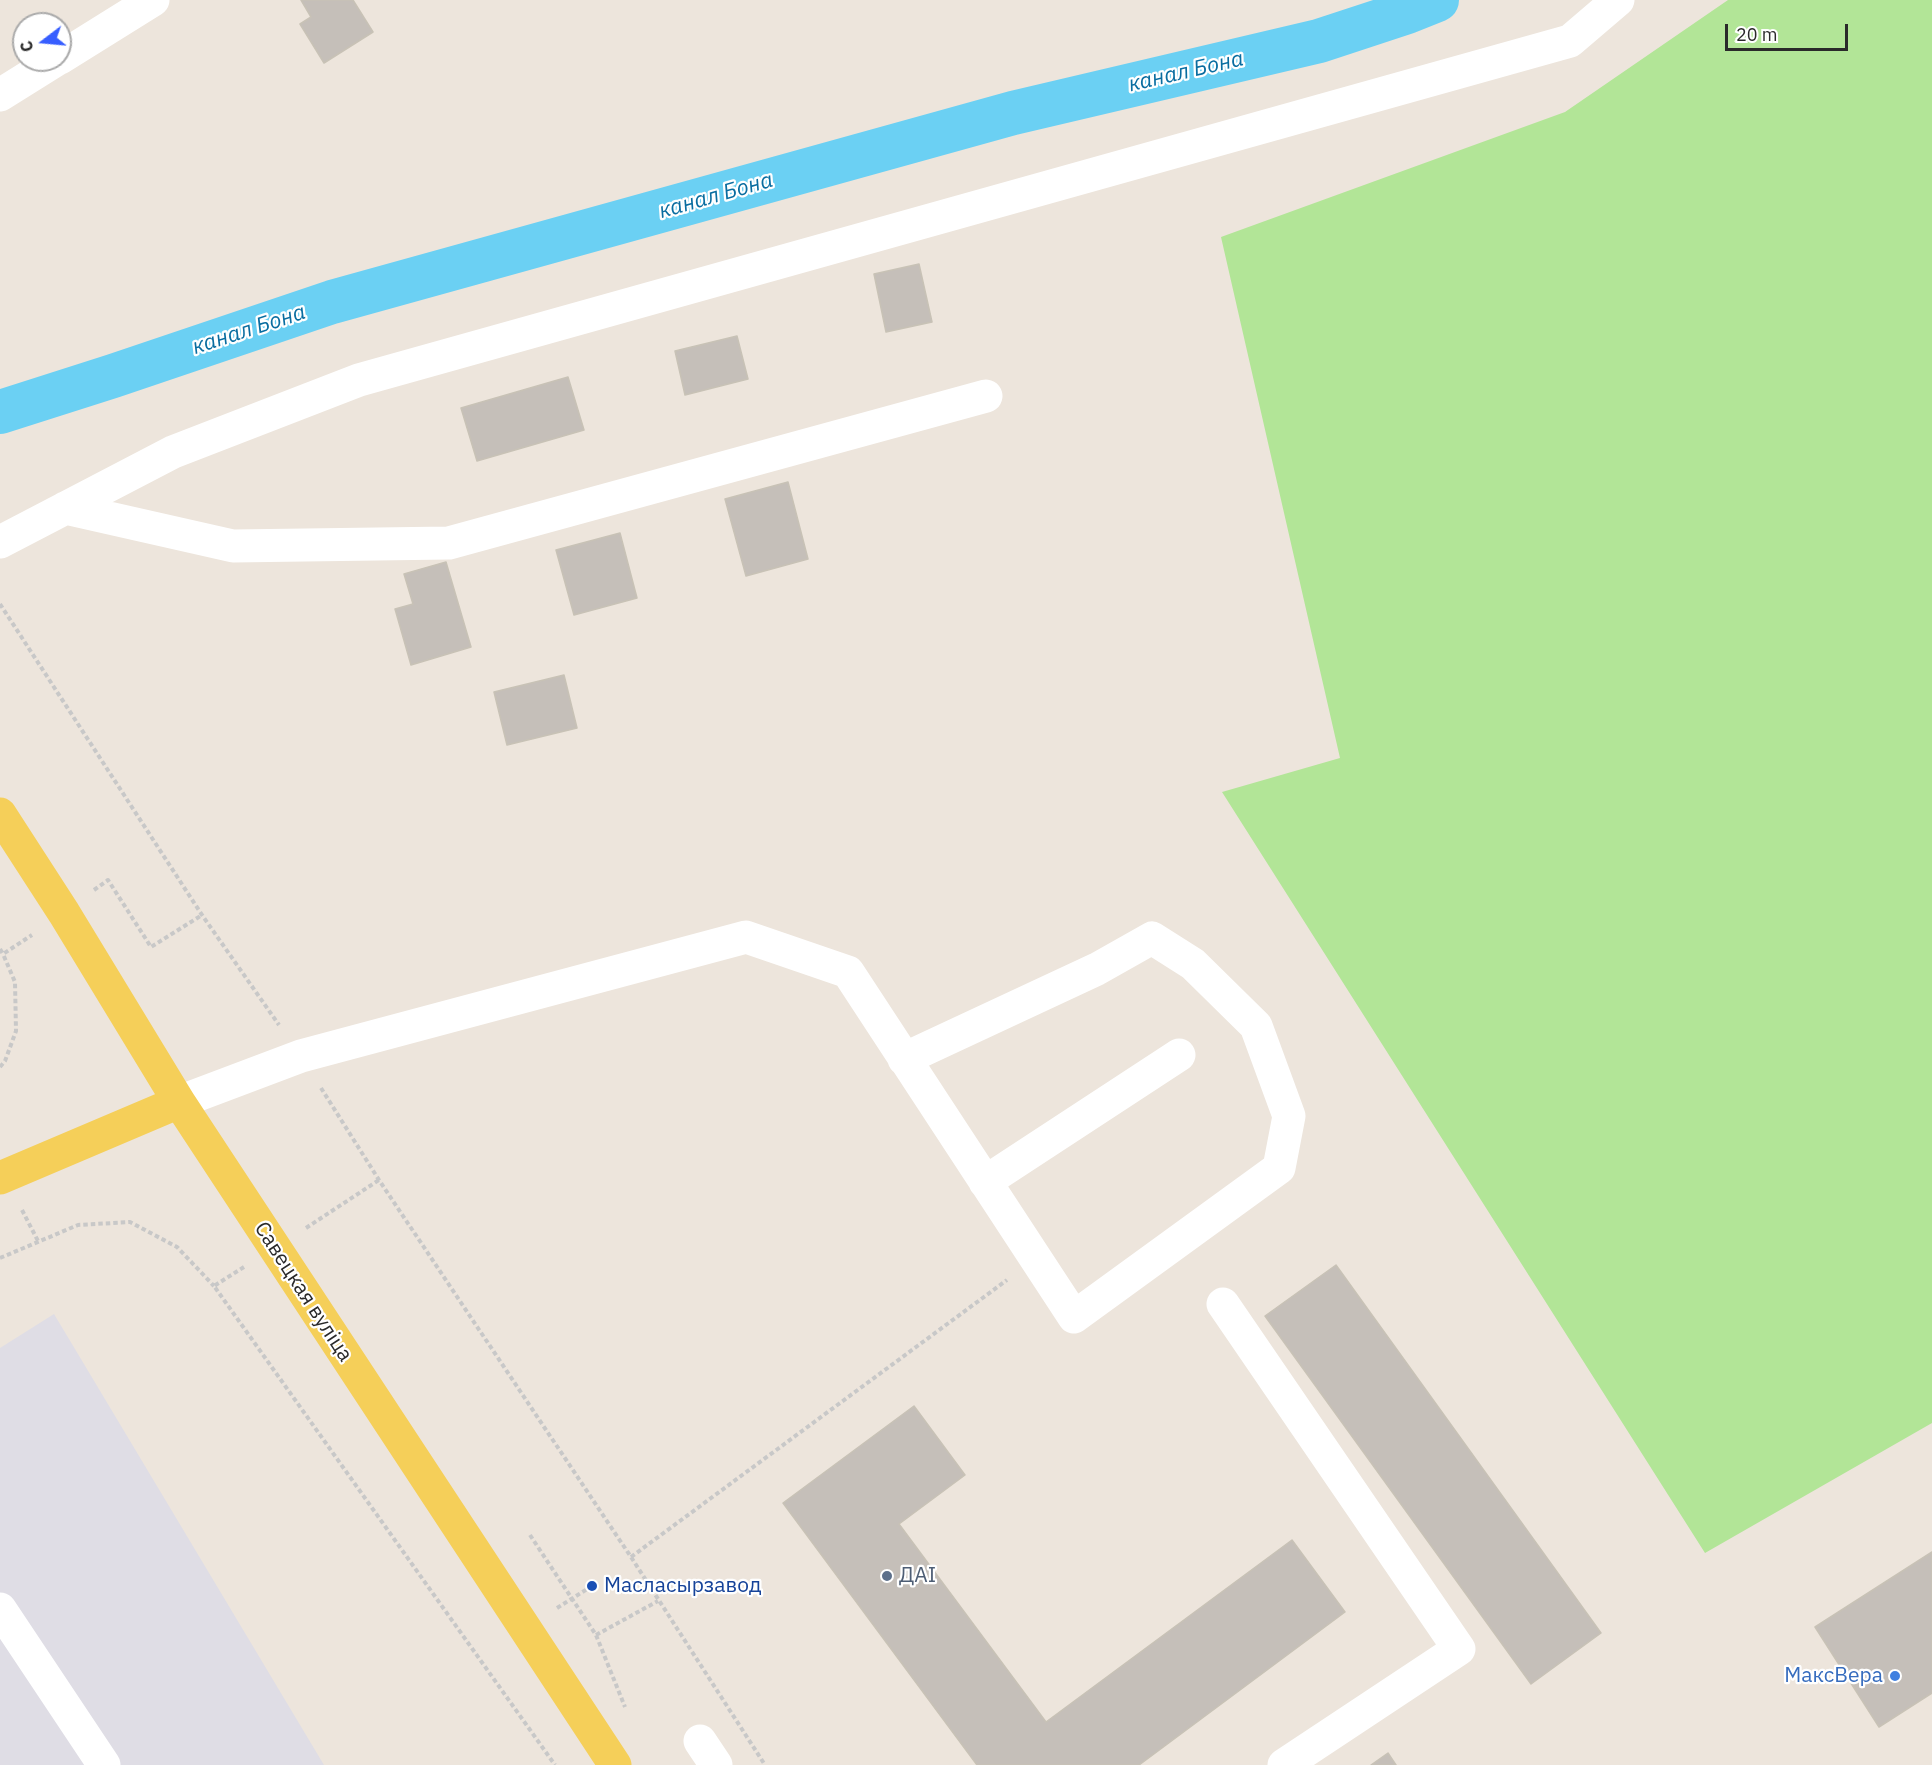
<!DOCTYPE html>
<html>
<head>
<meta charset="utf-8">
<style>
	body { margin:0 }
	#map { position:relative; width:1932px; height:1765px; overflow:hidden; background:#ede5dc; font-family:"IBM Plex Sans",sans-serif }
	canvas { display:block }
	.north { position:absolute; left:12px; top:12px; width:60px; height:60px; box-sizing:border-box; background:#fff; border:2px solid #aaa; border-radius:50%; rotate:254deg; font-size:16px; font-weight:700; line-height:24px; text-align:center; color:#2a2a2a }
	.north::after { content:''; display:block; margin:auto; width:21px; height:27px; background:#375eff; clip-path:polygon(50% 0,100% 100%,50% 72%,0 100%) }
	.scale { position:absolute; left:1725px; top:24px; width:123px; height:27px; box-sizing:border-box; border:3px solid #2a2a2a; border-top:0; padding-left:8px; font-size:18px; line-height:21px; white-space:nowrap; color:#2a2a2a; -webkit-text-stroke:4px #fff; paint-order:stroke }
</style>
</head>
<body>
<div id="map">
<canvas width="1932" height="1765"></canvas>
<div class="north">С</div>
<div class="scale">20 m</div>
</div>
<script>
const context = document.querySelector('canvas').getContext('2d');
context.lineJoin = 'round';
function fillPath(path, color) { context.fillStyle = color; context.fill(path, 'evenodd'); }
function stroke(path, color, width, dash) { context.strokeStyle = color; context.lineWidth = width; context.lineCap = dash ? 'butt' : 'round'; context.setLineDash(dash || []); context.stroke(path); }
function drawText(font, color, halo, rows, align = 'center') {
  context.font = font + ' "IBM Plex Sans",sans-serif'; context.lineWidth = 4.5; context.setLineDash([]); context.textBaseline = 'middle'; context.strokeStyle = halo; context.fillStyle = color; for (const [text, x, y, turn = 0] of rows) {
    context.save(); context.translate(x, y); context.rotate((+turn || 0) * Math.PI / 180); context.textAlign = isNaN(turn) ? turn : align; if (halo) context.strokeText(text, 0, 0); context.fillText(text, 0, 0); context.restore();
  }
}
const industrial = new Path2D(`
	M54 1314 324 1765H0V1348Z`);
const green = new Path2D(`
	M1728 0H1932V1423L1705 1553 1222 792 1340 758 1221 237 1565 112Z`);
const canal = new Path2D(`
	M0 412 113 376 332 302 1013 113 1319 41 1407 12 1437 0`);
const building = new Path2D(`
	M301 0H353L373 32 324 63 300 24 311 17Z
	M919 264 932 322 886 332 874 274Z
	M737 336 748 379 685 395 675 351Z
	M568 377 584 430 477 461 461 408Z
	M788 482 808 559 746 576 725 499Z
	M620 533 637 598 574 615 556 550Z
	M446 562 471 647 411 665 395 609 413 604 404 574Z
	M564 675 577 728 507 745 494 692Z
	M1336 1265 1601 1633 1531 1684 1265 1316Z
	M914 1406 965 1475 899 1524 1046 1722 1292 1540 1345 1612 1139 1765H977L783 1503Z
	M1932 1552V1693L1879 1727 1815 1627Z
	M1388 1753 1396 1765H1371Z`);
const path = new Path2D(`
	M0 604 202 915 279 1025
	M94 890 108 880 151 947 202 915
	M0 949 3 954 32 935
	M0 1067 5 1061 16 1031 15 982 3 954
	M321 1088 379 1180 631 1557 765 1765
	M22 1210 38 1241
	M306 1228 379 1180
	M0 1258 78 1225 130 1222 177 1247 214 1286
	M244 1267 214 1286 555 1765
	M530 1535 596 1635 625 1707
	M631 1557 1007 1280
	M557 1608 592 1586
	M596 1635 658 1601`);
const minor = new Path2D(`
	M60 58 153 0
	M0 95 56 60
	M65 508 233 546 449 543 986 396
	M0 542 173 452 359 380 1570 41 1618 0
	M179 1102 301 1056 746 937 848 972 1074 1317 1279 1168 1289 1116 1256 1026 1193 964 1152 938 1097 969 904 1059
	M985 1182 1179 1055
	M1223 1304 1459 1649 1284 1765
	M0 1609 104 1765
	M700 1741 716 1765`);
const major = new Path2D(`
	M0 814 64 913 179 1102 615 1765
	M0 1178 179 1102`);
const markers = [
	[887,1576,6,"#5c6f8a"],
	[592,1586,6,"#1a4fb4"],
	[1895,1676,6,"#3f7fe0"]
];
const streetNames = [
	["Савецкая вуліца",303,1292,57]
];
const serviceNames = [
	["ДАІ",899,1576]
];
const transitNames = [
	["Масласырзавод",604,1586]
];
const shopNames = [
	["МаксBepa",1883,1676]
];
const waterNames = [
	["канал Бона",1186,72,-13],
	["канал Бона",716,196,-16],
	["канал Бона",249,330,-18]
];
fillPath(industrial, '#dfdde5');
fillPath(green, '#b2e597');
stroke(canal, '#6bd0f3', 44);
fillPath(building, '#c5bfb9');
stroke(building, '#c8c2b6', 1.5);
stroke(path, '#c8c8c8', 4, [4.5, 3]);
stroke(minor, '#fff', 33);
stroke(major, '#f5cf59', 33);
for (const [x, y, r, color] of markers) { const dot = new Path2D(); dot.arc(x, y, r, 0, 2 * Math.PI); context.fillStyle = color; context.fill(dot); stroke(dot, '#fff', 2); }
drawText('21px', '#2a2a2a', '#fff', streetNames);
drawText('21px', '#4e5e75', '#fff', serviceNames, 'left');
drawText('21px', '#164399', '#fff', transitNames, 'left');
drawText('21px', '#366cbe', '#fff', shopNames, 'right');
drawText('italic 22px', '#096da0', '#fff', waterNames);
</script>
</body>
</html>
